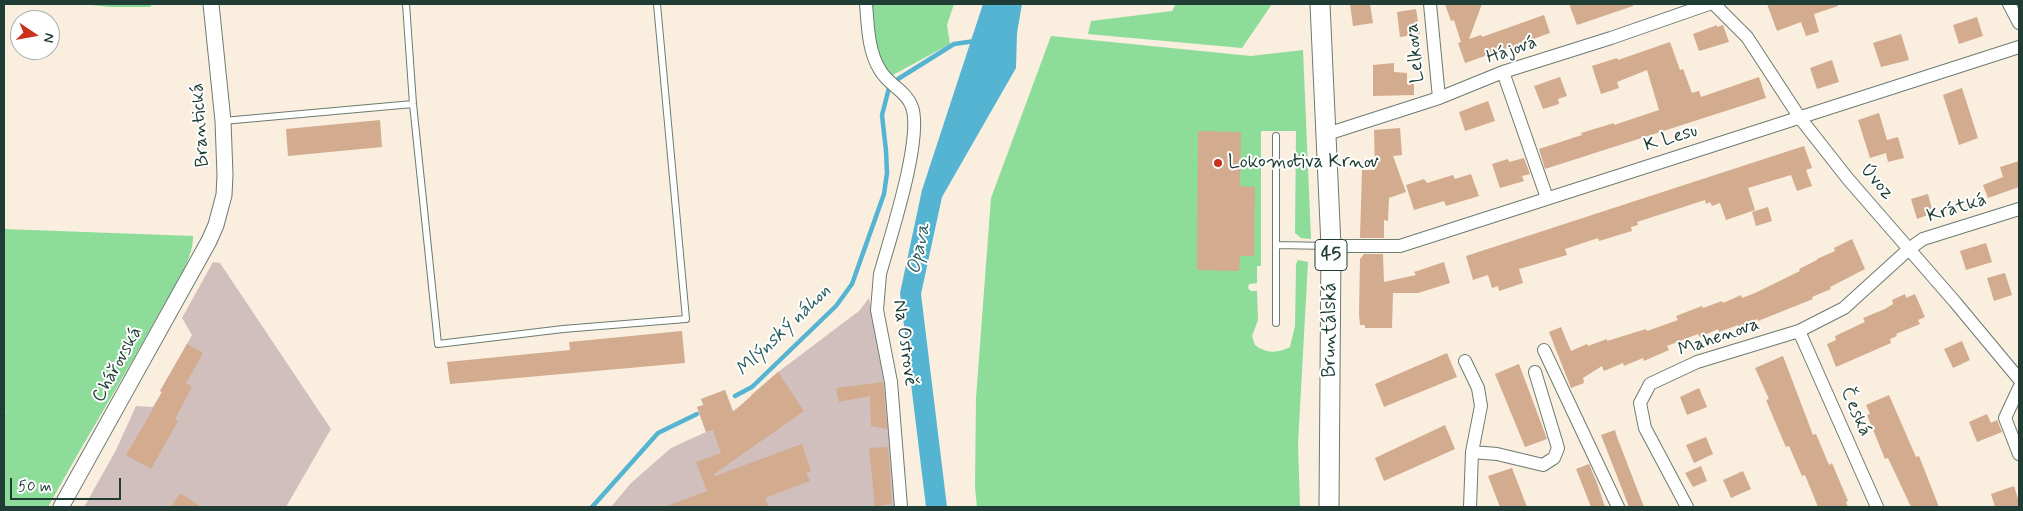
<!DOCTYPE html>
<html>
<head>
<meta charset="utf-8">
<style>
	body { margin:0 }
	#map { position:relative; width:2023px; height:511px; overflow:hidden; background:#faeedf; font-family:Mynerve,sans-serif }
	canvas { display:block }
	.frame { position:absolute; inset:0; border:5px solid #1f3d34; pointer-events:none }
	.north { position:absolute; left:10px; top:10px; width:50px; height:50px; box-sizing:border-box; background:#fff; border:1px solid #a5b1ae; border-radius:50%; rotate:102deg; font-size:14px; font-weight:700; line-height:20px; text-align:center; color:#1f3d34 }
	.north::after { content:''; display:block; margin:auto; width:18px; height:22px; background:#c8321e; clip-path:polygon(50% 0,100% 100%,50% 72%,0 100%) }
	.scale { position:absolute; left:10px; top:478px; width:111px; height:22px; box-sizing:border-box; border:2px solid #1f3d34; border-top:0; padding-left:6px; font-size:15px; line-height:18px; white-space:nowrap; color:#1f3d34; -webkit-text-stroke:4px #fff; paint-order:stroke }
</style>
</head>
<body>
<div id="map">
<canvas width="2023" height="511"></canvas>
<div class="frame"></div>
<div class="north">N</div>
<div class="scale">50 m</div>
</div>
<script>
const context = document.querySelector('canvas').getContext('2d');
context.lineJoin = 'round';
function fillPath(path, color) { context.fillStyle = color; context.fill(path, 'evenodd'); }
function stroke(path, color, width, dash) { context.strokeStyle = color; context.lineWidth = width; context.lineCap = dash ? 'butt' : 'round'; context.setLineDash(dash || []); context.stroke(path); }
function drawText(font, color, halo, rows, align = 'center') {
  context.font = font + ' Mynerve,sans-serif'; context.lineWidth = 4; context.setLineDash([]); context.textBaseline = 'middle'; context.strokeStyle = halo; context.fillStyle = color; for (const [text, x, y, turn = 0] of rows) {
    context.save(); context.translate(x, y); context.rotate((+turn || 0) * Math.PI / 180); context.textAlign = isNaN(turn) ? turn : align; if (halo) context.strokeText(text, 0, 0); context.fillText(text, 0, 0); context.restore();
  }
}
const industrial = new Path2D(`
	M213 262 220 263 331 429 286 507H84L115 452 136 406 153 407 162 392 160 391 192 335 182 318Z
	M869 298 884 382 886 385 898 507H611L631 483 671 448 706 432 697 407 703 405 701 399 725 390 733 411 753 398 751 395 778 372 859 311Z`);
const green = new Path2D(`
	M81 4H153L150 7H110Z
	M870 4H954L947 25 950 44 891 76C873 57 873 29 870 4Z
	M1176 4H1272L1242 48 1088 34 1091 21 1172 11Z
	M1051 36 1251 56 1303 50 1311 239 1301 238 1295 233 1296 131H1261V266H1257V283L1249 284 1248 288 1251 291H1257L1258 320 1252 336 1255 345C1266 354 1278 353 1290 347L1295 326 1296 264 1298 260 1308 262 1298 444 1300 507H977L975 487 976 398 991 198Z
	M4 229 193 236C194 258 173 289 162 308 125 375 85 440 48 507H4V412H6L4 409Z`);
const water = new Path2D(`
	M983 4H1022L1017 33 1016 68 942 197 921 294 947 507H926L900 293 922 190Z`);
const stream = new Path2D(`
	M735 396 752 387 836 306 852 284 884 194 887 173 886 151 882 115 889 88 898 79 954 44 975 41
	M592 507 658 433 697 414`);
const building = new Path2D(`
	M1350 4H1370L1373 23 1353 26Z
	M1445 4H1482L1469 39 1481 35 1482 37 1544 15 1550 33 1465 63 1458 43 1461 42 1454 20 1451 21Z
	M1569 4H1633V6L1577 25Z
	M1767 4H1838V6L1814 14 1819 32 1806 36 1801 22 1777 31Z
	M1416 9 1420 34 1400 37 1397 12Z
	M1977 17 1983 36 1959 44 1953 25Z
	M1717 25V27L1723 25 1729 42 1699 51 1693 34Z
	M1901 34 1909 60 1881 67 1873 43Z
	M1670 42 1680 70 1683 69 1692 93 1699 91 1701 97 1759 77 1766 98 1545 169 1539 149 1582 135 1581 133 1614 123V125L1659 110 1647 70 1617 82 1619 88 1601 94 1592 66 1617 58 1618 60Z
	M1832 60 1839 82 1817 89 1810 68Z
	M1394 63V72L1407 73V84H1414V95L1373 96V65Z
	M1560 77 1567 96 1558 99 1559 104 1543 109 1534 86Z
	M1962 88 1978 138 1959 145 1943 95Z
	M1488 101 1495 121 1465 131 1459 112Z
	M1879 113 1887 140 1898 137 1904 158 1888 162 1886 153 1870 158 1858 120Z
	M380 120 382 147 288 156 286 129Z
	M1400 128 1402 155 1393 156 1406 192 1389 198 1388 221 1384 220V238H1360L1362 170H1375L1374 130Z
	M1198 131 1241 132 1240 186 1255 187 1254 256H1240L1239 271 1197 270Z
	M1804 146 1812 168 1806 170 1812 186 1797 191 1791 175 1748 188 1755 210 1726 220 1720 203 1712 206 1710 202 1706 204 1705 200 1637 222 1638 225 1631 227 1632 231 1599 241 1598 238 1565 249 1567 255 1519 269 1523 283 1499 291 1498 286 1492 288 1488 275 1473 280 1466 256Z
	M1524 158 1530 174 1522 176 1524 181 1500 188 1492 164 1508 159 1509 162Z
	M2019 161V187L1988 198 1983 185 2003 177 2000 167Z
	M1471 174 1479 196 1446 206 1444 201 1414 210 1406 185 1424 179 1427 183 1453 175 1455 179Z
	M1928 194 1933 213 1917 219 1911 199Z
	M1768 207 1772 221 1756 226 1752 212Z
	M1852 239 1865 269 1830 287 1831 289 1812 297 1813 299 1758 321V319L1739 327 1738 325 1719 332 1718 329 1700 337 1698 334 1667 346 1669 350 1644 361 1643 358 1624 366 1623 363 1604 371 1602 366 1583 378 1584 383 1571 388 1549 332 1561 327 1571 351 1587 344 1588 346 1607 339V341L1646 329 1647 331 1678 320 1676 316 1702 306 1703 308 1722 301 1723 303 1741 295 1742 298 1755 293 1800 271 1799 269 1817 260V259L1835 251 1834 248Z
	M1986 243 1992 262 1966 270 1960 251Z
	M1364 254H1383L1384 282 1416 275 1414 272 1444 262 1450 283 1418 293H1393L1392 328H1365V325H1360L1359 314 1360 259Z
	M2005 273 2012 295 1994 301 1987 278Z
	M1905 294 1906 298 1915 294 1925 317 1918 320 1920 324 1896 334 1897 336 1890 339 1891 343 1836 367 1827 344 1836 340 1835 336 1865 322 1863 318 1885 309 1893 304 1892 300Z
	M682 331 685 363 450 384 447 362 570 350 569 342Z
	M1962 341 1970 360 1953 368 1944 349Z
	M187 344 203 353 186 383 192 387 175 419 178 421 151 469 126 455 146 421 162 392 160 391Z
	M1447 353 1457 377 1384 407 1375 384Z
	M1783 356 1813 435 1816 434 1829 465 1832 463 1848 501 1846 502 1848 507H1818L1805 475 1802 476 1789 446 1786 447 1779 431 1766 400 1769 399 1755 368Z
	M1519 364 1547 439 1525 447 1495 374Z
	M778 372 804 411 714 474 715 476 802 444 811 471 806 473 810 481 765 498 769 507H667V506L707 491 696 462 721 453 713 430 706 432 697 407 704 405 701 399 725 390 733 412Z
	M883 382 887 429 871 426 870 396 839 402 836 388Z
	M1699 388 1707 407 1687 415 1680 397Z
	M1889 395 1916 457 1919 456 1939 507H1911L1888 458 1885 459 1867 415 1870 414 1866 405Z
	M1987 414 1991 423 1997 420 2002 432 1977 442 1969 422Z
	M1445 425 1455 449 1384 481 1375 458Z
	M1615 430 1617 437 1644 507H1629L1601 435Z
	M1706 437 1713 454 1694 463 1686 445Z
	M888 447 892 503 875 507 869 448Z
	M1589 464 1597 483 1605 507H1591L1576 469Z
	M1701 466 1707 481 1693 487 1685 473Z
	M1512 468 1527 507H1500L1488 476Z
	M1743 471 1751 489 1731 498 1723 480Z
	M2014 486 2019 502V507H1995L1991 494Z
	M180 493 201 507H171Z`);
const service = new Path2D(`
	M406 4 413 104 438 344 563 329 686 319 657 4
	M223 121 413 104
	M1276 245 1330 246
	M1276 323V136`);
const minor = new Path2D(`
	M866 4C868 26 868 51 880 70 888 85 906 90 912 107 923 139 890 238 880 274L877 310 891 382 901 507
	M1430 4 1439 98
	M1714 4 1747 37 1800 118 1848 179 1955 302 2019 379
	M2009 4 2019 23
	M1503 72 1547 198
	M1327 134 1439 98 1503 72 1611 38 1709 4
	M1331 246H1400L2019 47
	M1799 331 1877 507
	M1544 350 1618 507
	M1465 361 1478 388 1481 406 1472 452 1470 507
	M2019 388 2005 418 2019 454
	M1472 452 1497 454 1543 465 1554 458 1558 448 1535 372
	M1687 507 1645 428 1640 403 1650 384 1697 362 1799 331 1844 308 1909 249 1923 239 2019 209`);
const tertiary = new Path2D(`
	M61 507 209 241 216 225 224 195 225 175 223 121 211 4`);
const primary = new Path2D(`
	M1320 4 1331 246 1329 507`);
const markers = [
	[1218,163,5,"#c8321e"]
];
const shields = [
	[1331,255,32]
];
const shieldNames = [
	["45",1331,255]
];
const streetNames = [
	["Hájová",1512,51,-19],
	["Lelkova",1416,53,-96],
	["Brantická",201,125,-94],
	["K Lesu",1671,139,-17],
	["Úvoz",1876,182,49],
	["Krátká",1957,209,-17],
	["Bruntálská",1331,330,-90],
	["Mahenova",1719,338,-19],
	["Na Ostrově",904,343,82],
	["Chářovská",118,365,-61],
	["Česká",1855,412,66]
];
const poiNames = [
	["Lokomotiva Krnov",1228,163]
];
const waterNames = [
	["Opava",920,249,-78],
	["Mlýnský náhon",784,331,-44]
];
fillPath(industrial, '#d1bfbe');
fillPath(green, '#8ddc9a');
fillPath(water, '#54b4d2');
stroke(stream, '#54b4d2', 4.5);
fillPath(building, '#d3ab8e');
stroke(service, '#6c7b70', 8);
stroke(minor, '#6c7b70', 14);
stroke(tertiary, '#6c7b70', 17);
stroke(primary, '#6c7b70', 21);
stroke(service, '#fff', 6);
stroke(minor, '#fff', 12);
stroke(tertiary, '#fff', 15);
stroke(primary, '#fff', 19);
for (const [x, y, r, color] of markers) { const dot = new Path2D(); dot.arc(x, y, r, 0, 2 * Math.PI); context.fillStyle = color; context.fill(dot); stroke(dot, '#fff', 2); }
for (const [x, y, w] of shields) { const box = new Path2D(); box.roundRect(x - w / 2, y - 15.5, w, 31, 4); context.fillStyle = '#fff'; context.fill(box); stroke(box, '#1f3d34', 1); }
drawText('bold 18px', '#1f3d34', null, shieldNames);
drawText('19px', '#1f3d34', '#fff', streetNames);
drawText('19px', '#1f3d34', '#fff', poiNames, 'left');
drawText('italic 20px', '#2f6163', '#fff', waterNames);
</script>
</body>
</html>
